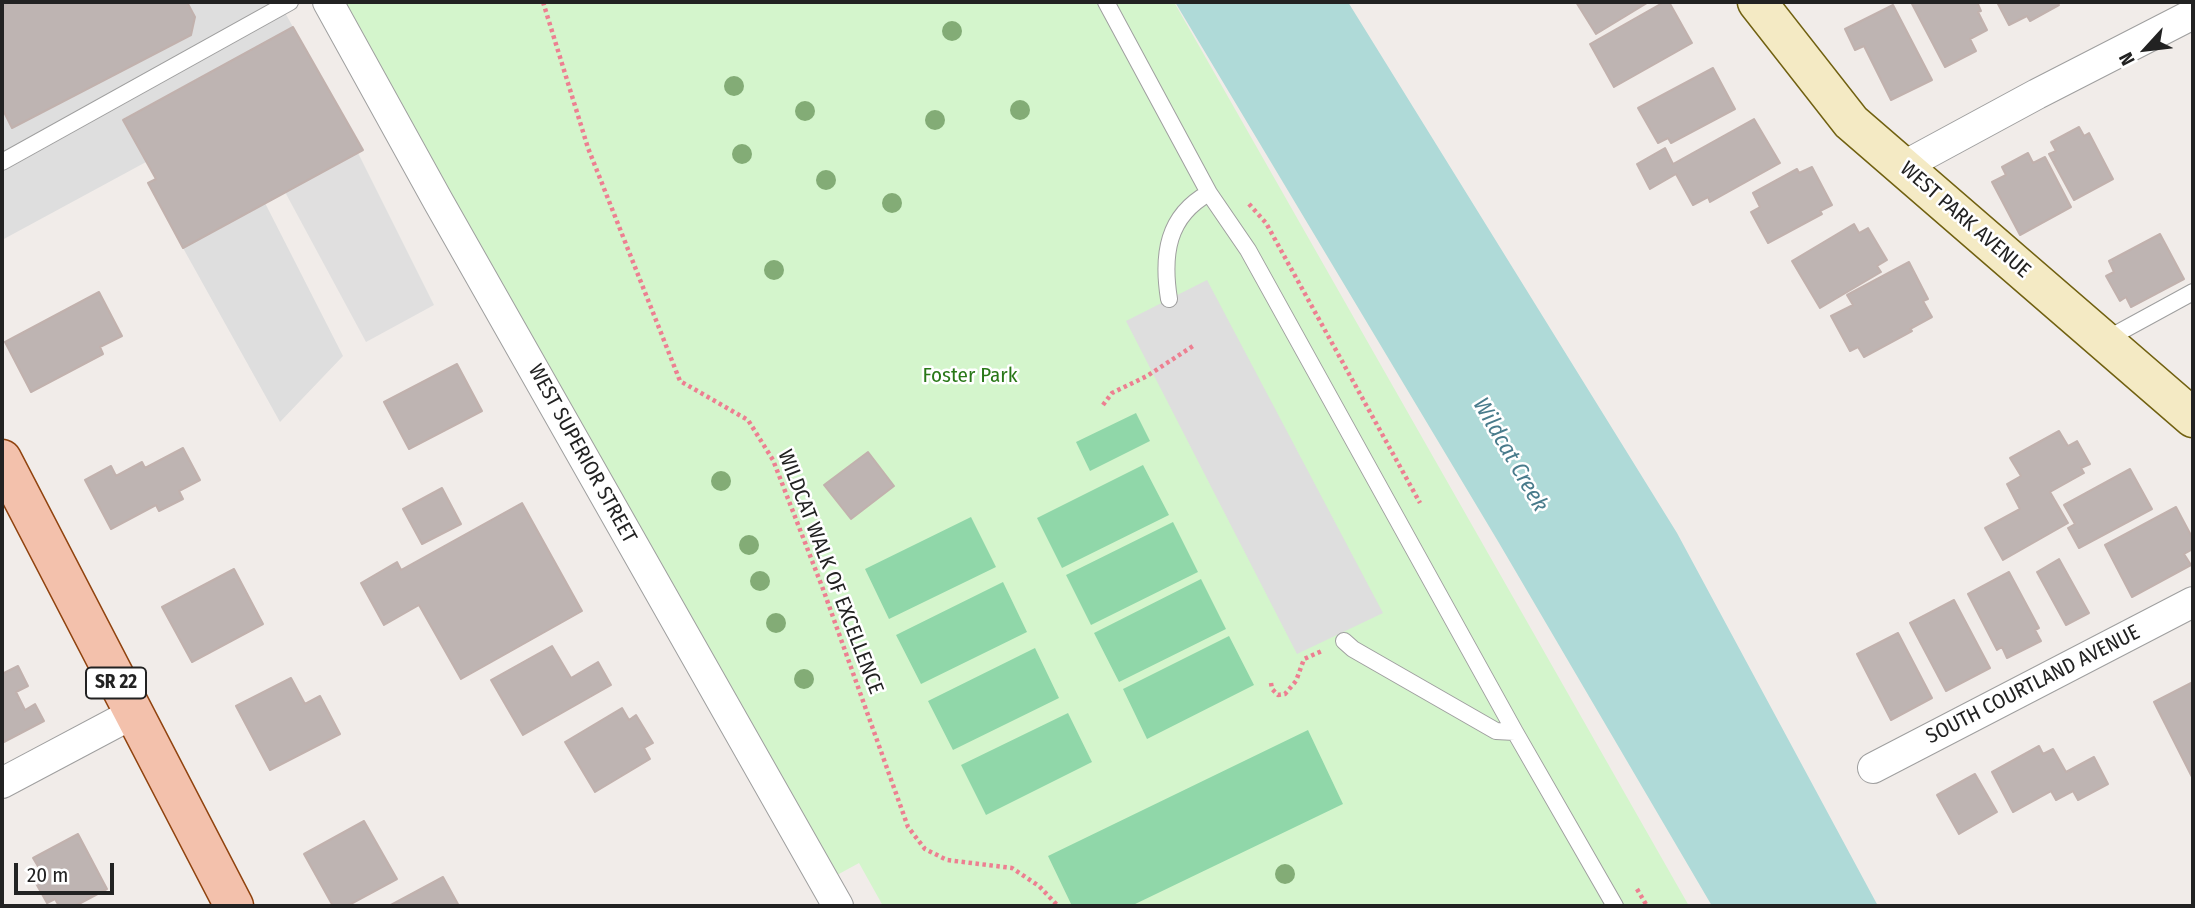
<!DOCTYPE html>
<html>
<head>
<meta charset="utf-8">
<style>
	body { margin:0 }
	#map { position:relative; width:2195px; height:908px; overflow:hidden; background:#f1ece9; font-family:"Fira Sans Condensed",sans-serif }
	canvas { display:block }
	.frame { position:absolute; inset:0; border:4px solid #222; pointer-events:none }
	.north { position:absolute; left:2111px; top:14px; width:70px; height:70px; -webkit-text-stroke:5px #fff; paint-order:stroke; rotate:243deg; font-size:19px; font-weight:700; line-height:28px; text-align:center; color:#222 }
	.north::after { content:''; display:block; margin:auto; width:24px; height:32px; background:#222; clip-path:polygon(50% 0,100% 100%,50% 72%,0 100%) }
	.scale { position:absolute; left:14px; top:863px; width:100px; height:32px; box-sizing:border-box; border:4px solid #222; border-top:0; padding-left:9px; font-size:21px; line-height:24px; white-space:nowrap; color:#222; -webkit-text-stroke:5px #fff; paint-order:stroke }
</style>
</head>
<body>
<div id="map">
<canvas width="2195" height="908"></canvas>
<div class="frame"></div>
<div class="north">N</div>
<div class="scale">20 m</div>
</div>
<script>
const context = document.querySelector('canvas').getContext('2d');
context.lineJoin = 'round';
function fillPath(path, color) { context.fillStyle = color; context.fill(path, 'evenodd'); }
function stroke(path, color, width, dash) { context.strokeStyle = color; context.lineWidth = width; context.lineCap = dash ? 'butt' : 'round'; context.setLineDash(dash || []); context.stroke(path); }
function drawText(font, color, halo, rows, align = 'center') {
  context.font = font + ' "Fira Sans Condensed",sans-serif'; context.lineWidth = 5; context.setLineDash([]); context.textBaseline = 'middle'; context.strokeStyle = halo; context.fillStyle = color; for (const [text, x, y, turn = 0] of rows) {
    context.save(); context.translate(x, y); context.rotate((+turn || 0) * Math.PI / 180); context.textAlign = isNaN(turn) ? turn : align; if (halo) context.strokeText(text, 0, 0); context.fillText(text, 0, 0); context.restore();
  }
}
const residential = new Path2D(`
	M358 153 434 305 366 342 285 192Z`);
const park = new Path2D(`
	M339 2H1174L1689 906H883L859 863 837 875Z`);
const pitch = new Path2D(`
	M1136 413 1150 441 1090 471 1076 442Z
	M1143 465 1169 515 1062 568 1037 518Z
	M971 517 996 567 889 619 865 569Z
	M1173 522 1198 572 1091 625 1066 575Z
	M1201 579 1226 629 1119 682 1094 633Z
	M1003 582 1027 632 921 684 896 635Z
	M1229 636 1254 685 1147 739 1123 689Z
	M1035 648 1059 698 953 750 928 701Z
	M1068 713 1092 762 986 815 961 765Z
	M1308 730 1343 804 1131 906H1072L1048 856Z`);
const parking = new Path2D(`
	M187 2H279L293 27 123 119 146 162 2 240V108L12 127 195 17Z
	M265 203 343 356 280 422 183 248Z
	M1207 280 1383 613 1297 654 1126 321Z`);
const water = new Path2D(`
	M1175 2H1348L1677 533 1878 906H1712L1499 543Z`);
const building = new Path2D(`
	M2 2H187L195 17 191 35 12 128 2 108Z
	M1576 2H1646L1647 3 1596 34Z
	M1664 2H1669L1692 43 1614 87 1590 44Z
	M1911 2H1977L1981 11 1978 12 1987 30 1970 39 1976 51 1945 67Z
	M1997 2H2057L2059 5 2030 21 2027 16 2009 25Z
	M1893 5 1932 80 1891 100 1864 46 1855 50 1845 29Z
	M293 27 363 150 183 248 148 183 156 179 123 120Z
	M1713 68 1735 109 1671 143 1668 138 1658 143 1638 108Z
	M1754 119 1780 163 1710 202 1708 197 1693 205 1676 174 1650 189 1637 164 1665 148 1673 164Z
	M2079 127 2084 136 2089 133 2113 179 2074 200 2049 154 2056 151 2051 142Z
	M2028 153 2033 163 2045 157 2071 207 2020 235 1992 182 2006 175 2002 167Z
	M1812 167 1832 205 1820 211 1822 214 1768 243 1751 212 1760 207 1753 193 1797 169 1799 173Z
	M1854 224 1859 233 1868 228 1887 260 1877 266 1881 272 1820 308 1792 261Z
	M2160 234 2184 279 2131 307 2126 297 2120 301 2106 276 2114 272 2109 261Z
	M1909 262 1928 299 1923 301 1932 317 1910 329 1912 331 1864 357 1858 347 1850 351 1831 316 1853 305 1847 295Z
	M99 292 122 336 100 347 103 354 31 392 5 342Z
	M457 364 482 411 409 449 384 402Z
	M2059 431 2068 446 2077 441 2090 464 2081 468 2084 473 2050 492 2068 523 2003 560 1985 528 2020 509 2007 484 2021 476 2010 458Z
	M183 448 200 480 179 491 183 499 159 511 156 505 111 529 85 480 111 466 116 476 142 462 145 468Z
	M868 452 894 486 851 519 824 485Z
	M2130 469 2152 509 2079 548 2068 528 2075 524 2064 505Z
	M442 488 461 524 422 544 403 509Z
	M522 503 582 611 461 679 419 605 384 625 361 583 397 562 401 570Z
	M2176 507 2193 539V549L2184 554 2191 565 2132 597 2105 545Z
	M2059 559 2089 613 2066 625 2037 572Z
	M234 569 263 624 192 662 162 607Z
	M2009 572 2039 628 2035 630 2041 641 2007 658 2002 647 1997 650 1968 594Z
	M1954 600 1990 668 1946 691 1910 623Z
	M1898 633 1932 698 1891 720 1857 654Z
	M552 646 571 678 598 662 611 685 523 735 491 680Z
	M18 666 28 686 16 692 25 710 35 704 44 721 2 743V674Z
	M291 678 305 704 320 696 340 734 270 770 236 706Z
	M2193 682V777H2192L2154 702Z
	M622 708 629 720 636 715 653 743 644 748 650 759 595 792 565 742Z
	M2039 746 2043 754 2053 749 2066 772 2094 757 2108 784 2078 800 2073 791 2056 800 2051 791 2013 812 1992 772Z
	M1975 774 1997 812 1959 834 1937 795Z
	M364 821 397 879 347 906H333L304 854Z
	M78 834 107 889 75 906H59L55 899 47 903 33 878 42 873 33 858Z
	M443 877 459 906H389Z`);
const path = new Path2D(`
	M543 2 588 148 680 381 748 420 773 460 823 589 908 827 925 849 947 860 1012 868 1039 886 1058 906
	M1249 204 1266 223 1420 503
	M1103 405 1112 393 1147 376 1193 346
	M1271 683 1272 689 1278 695 1285 694 1296 681 1304 659 1324 650
	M1637 889 1647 906`);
const lane = new Path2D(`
	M1106 2 1209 193 1248 250 1515 732 1615 906
	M2 162 290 2
	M1169 299C1162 255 1167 216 1209 193
	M2105 340 2193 292
	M1344 641 1353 649 1496 731 1515 732`);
const street = new Path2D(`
	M328 2 438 201 838 906
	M1904 166 2037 94 2193 14
	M1873 768 2193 602
	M2 783 132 714`);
const secondary = new Path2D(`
	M1757 2 1851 122 2193 418`);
const primary = new Path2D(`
	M2 459 234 906`);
const trees = [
	[952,31],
	[734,86],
	[1020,110],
	[805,111],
	[935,120],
	[742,154],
	[826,180],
	[892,203],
	[774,270],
	[721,481],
	[749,545],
	[760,581],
	[776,623],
	[804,679],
	[1285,874]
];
const shields = [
	[116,683,60]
];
const shieldNames = [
	["SR 22",116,683]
];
const streetNames = [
	["WEST PARK AVENUE",1965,220,41],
	["WEST SUPERIOR STREET",582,454,61],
	["WILDCAT WALK OF EXCELLENCE",830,572,69],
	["SOUTH COURTLAND AVENUE",2033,685,-27]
];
const parkNames = [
	["Foster Park",970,376]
];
const waterNames = [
	["Wildcat Creek",1510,455,60]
];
fillPath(residential, '#e0dfdf');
fillPath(park, '#d4f5cc');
fillPath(pitch, '#90d7a9');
fillPath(parking, '#dedede');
fillPath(water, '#afdad8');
fillPath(building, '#beb4b2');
stroke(building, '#c1b1ad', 2);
stroke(lane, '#9f9f9f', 18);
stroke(street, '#9f9f9f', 32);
stroke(secondary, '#716111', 41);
stroke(primary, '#90430f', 41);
stroke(path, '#ed7f91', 4.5, [3.5, 3.5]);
stroke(lane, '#fff', 16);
stroke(street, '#fff', 30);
stroke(secondary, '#f4eac4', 38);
stroke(primary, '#f3c1ac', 38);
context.fillStyle = '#83ac76';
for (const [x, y] of trees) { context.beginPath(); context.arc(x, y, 10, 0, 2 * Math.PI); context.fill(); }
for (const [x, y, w] of shields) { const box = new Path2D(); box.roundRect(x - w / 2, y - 15.5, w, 31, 5); context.fillStyle = '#fff'; context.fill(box); stroke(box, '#222', 2); }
drawText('bold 19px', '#222', null, shieldNames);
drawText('21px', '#222', '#fff', streetNames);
drawText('21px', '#297818', '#fff', parkNames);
drawText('italic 23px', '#487b8b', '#fff', waterNames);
</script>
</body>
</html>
